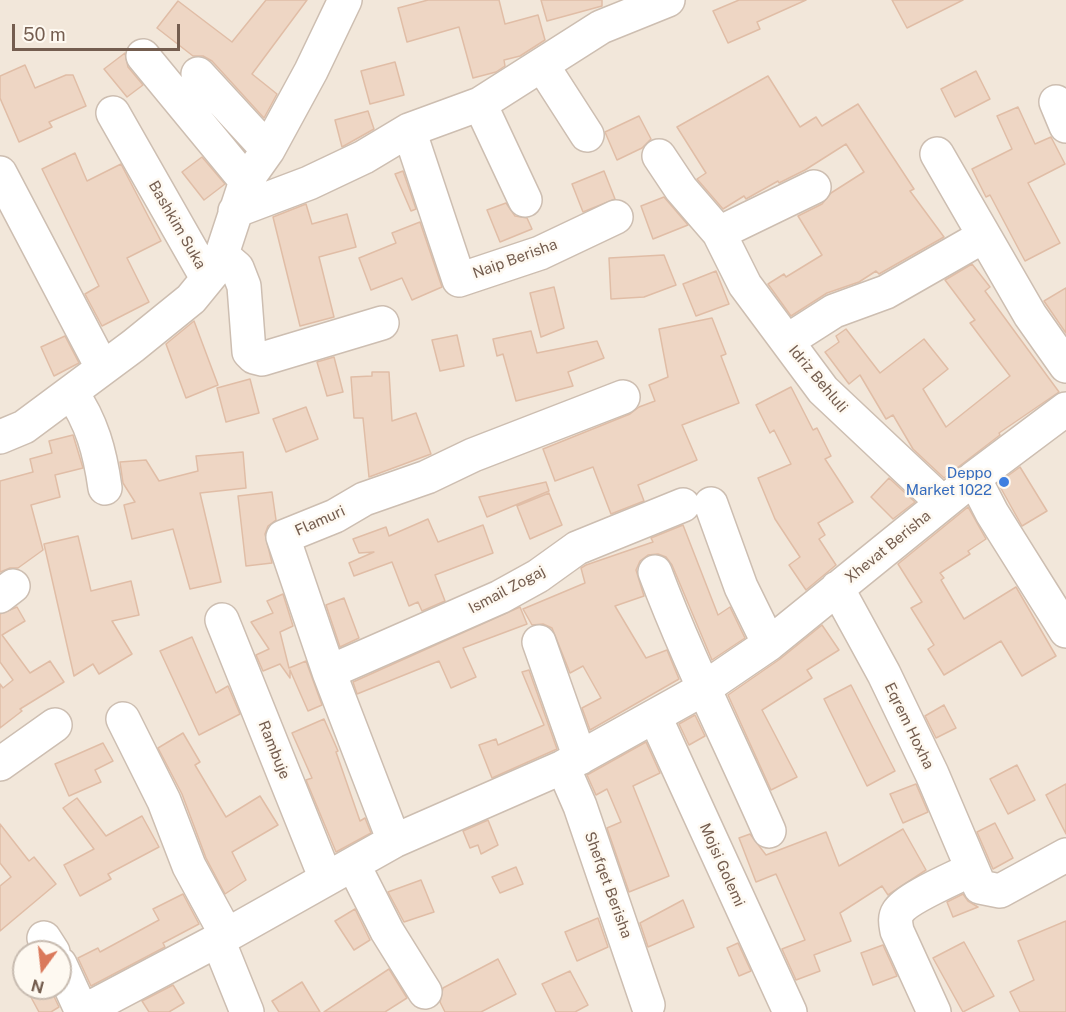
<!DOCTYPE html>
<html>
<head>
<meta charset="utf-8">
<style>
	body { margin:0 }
	#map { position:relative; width:1066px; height:1012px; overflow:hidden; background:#fbf5eb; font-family:"Public Sans",sans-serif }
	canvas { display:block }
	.north { position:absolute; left:12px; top:940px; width:60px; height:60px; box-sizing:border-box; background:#fef9f1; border:2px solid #c7bbb0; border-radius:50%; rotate:195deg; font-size:16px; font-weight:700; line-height:24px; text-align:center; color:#745d4f }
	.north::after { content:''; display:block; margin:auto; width:21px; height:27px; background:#da795b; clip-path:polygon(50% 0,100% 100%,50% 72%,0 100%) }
	.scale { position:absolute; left:12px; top:24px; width:168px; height:27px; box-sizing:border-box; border:3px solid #745d4f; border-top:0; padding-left:8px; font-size:18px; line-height:21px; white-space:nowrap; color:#745d4f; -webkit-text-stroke:4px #fef9f1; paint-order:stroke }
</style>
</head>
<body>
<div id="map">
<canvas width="1066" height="1012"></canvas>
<div class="north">N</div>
<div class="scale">50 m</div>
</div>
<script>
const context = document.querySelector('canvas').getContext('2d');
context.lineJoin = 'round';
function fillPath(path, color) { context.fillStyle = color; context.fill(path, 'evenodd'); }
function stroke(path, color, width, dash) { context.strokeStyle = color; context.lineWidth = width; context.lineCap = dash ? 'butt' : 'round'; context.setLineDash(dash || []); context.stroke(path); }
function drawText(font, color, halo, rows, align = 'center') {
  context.font = font + ' "Public Sans",sans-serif'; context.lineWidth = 5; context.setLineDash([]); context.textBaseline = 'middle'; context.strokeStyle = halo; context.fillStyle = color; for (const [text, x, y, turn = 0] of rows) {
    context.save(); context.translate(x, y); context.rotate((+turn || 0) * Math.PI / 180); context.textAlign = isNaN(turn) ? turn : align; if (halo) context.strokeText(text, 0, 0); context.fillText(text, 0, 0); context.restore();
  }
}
const residential = new Path2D(`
	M0 0H1066V1012H0ZM24 952H60V988H24Z`);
const building = new Path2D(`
	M266 0H307L252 74 277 94 264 118 212 61 203 56H193L157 28 178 1 232 42Z
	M428 0H499L505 24 538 15 545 40 520 56 504 60 505 66 496 72 473 78 459 27 407 42 398 8Z
	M541 0H602V6L547 21Z
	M739 0H806L757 22 760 29 728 43 713 11Z
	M892 0H963L907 28Z
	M125 53 128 67 143 85 127 97 104 69Z
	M395 62 404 95 370 104 361 71Z
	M25 65 35 88 66 75H73L86 106 49 122 52 127 19 142 0 98V76Z
	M976 71 990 99 955 117 941 89Z
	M768 76 800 127 816 117 822 126 858 104 914 189 910 191 944 237 879 274 876 271 859 282 827 293 791 316 768 284 784 274 786 277 822 255 798 216 822 204 831 193 864 172 846 144 805 170 779 183 778 181 746 199 744 196 723 209 697 179 706 173 677 127Z
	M1018 107 1035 144 1051 137 1065 164 1028 183 1060 243 1025 261 990 195 986 197 972 169 1012 149 997 116Z
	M368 111 374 129 342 147 335 120Z
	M639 116 651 139 642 148 617 160 605 132Z
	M75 153 87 181 121 164 161 241 127 258 149 302 102 326 85 294 99 286 42 169Z
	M202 157 225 184 204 200 182 172Z
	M403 171 416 209 411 211 395 174Z
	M604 171 615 199 583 212 572 184Z
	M664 197 688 225 653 239 641 206Z
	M506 203 515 216 527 218 532 229 500 242 487 210Z
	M306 204 312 224 347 214 356 247 319 257 334 317 300 326 273 217Z
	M420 222 442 287 412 300 402 278 371 290 359 258 396 243 392 233Z
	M664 255 676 285 644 297 611 299 609 258Z
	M972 264 990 287 985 291 1059 392 999 433 1000 435 944 478 913 449 893 415 886 419 860 375 849 384 825 352 839 342 836 336 846 329 880 373 924 339 948 369 923 389 946 427 1010 376 970 323 975 320 945 280Z
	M716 271 729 304 696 316 683 284Z
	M554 287 564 328 541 337 530 293Z
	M1066 288V333L1044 301Z
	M712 318 726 354 721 356 739 403 682 425 697 460 638 485 644 501 611 514 593 467 555 481 543 449 630 414 639 407 655 401 649 385 668 377 659 329Z
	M194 321 218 385 186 398 166 344Z
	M531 331 537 353 597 341 604 358 568 372 573 386 516 401 503 354 497 356 493 339Z
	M457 335 464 366 440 371 432 340Z
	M65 336 79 363 54 376 41 347Z
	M334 357 343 392 327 396 317 362Z
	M372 372H389L392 421 416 413 431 454 369 477 363 418H354L351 377 372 376Z
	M250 379 259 413 226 422 217 388Z
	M791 387 813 430 817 428 831 456 825 459 853 502 818 523 825 535 819 539 836 565 806 590 789 565 800 557 775 519 758 478 791 464 774 430 770 433 756 405Z
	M306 407 318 439 286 452 273 419Z
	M73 435 83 468 55 475 60 497 31 505 43 550 18 568H10L0 572V481L33 472 30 459 52 453 49 441Z
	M243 452 246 488 200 493 221 582 190 589 173 529 132 539 124 505 135 502 123 483 120 462 146 460 159 481 198 471 196 456Z
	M1020 467 1047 511 1022 526 998 483Z
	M889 478 915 502 893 519 871 497Z
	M546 482 549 491 487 517 479 497Z
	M272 492 276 520 268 526 265 534 272 563 246 566 238 496Z
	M549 493 562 525 530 539 517 506Z
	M968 507 986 539 968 551 970 554 940 573 944 578 941 580 964 619 1016 587 1056 656 1022 676 1001 641 944 675 928 649 934 645 911 608 922 602 898 564Z
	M428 519 438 542 483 525 493 553 435 575 445 601 422 611 418 602 409 606 392 562 354 576 349 563 374 552 359 553 353 539 386 527 389 536Z
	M683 525 718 615 730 607 745 638 712 660 672 565 666 557 658 554 648 555 640 561 636 570 644 596 615 606 646 658 667 650 679 679 590 730 582 708 601 698 583 666 570 673 552 628 543 624 532 625 523 609 585 583 581 568 586 565 653 542 651 538Z
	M78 536 91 591 131 581 139 615 112 621 132 654 99 674 93 664 74 676 44 544Z
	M283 594 293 626 280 632 289 668 306 661 322 705 308 711 290 670V678L280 664 263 671 256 655 269 649 251 622 273 613 267 601Z
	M344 598 359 638 340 647 326 605Z
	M17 607 25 621 2 635 30 673 50 661 64 682 20 709 22 711 0 728V684L3 688 13 680 0 662V614Z
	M520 607 527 624 463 648 476 677 451 688 439 661 357 694 353 682Z
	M822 625 839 650 807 670 812 678 762 710 797 777 771 790 728 695 780 659Z
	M192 637 216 693 228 686 240 714 199 735 160 651Z
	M529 670 557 749 492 778 479 745 496 739 498 745 544 725 522 672Z
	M851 685 895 771 867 786 824 699Z
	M944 705 956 728 936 738 925 716Z
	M695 715 705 736 689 745 679 724Z
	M324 719 338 751 336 752 360 821 365 818 371 833 336 852 306 780 312 778 292 733Z
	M183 733 200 762 195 765 226 817 260 796 278 825 232 852 246 880 225 894 206 858 182 794 158 748Z
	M646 742 660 773 633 786 669 876 629 892 607 828 621 822 607 789 596 795 587 775Z
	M103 743 113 761 95 770 101 782 69 796 55 764Z
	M1017 765 1035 800 1008 814 990 779Z
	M916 784 928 812 903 823 890 794Z
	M1066 784V834L1046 795Z
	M77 798 106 836 142 816 159 847 108 874 111 879 80 896 64 865 94 849 63 808Z
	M488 820 498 845 481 854 478 845 470 848 463 831Z
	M995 823 1013 858 993 869 977 832Z
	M0 824 29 861 34 857 56 884 0 931V886L11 877 0 863Z
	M903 829 926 870 888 895 882 886 840 913 851 941 814 955 820 971 796 980 782 949 805 940 776 874 756 882 739 838 750 834 766 855 826 832 839 866Z
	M516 867 523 884 500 893 492 877Z
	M421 880 434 912 404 922 388 892Z
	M183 894 199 924 163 943 165 947 91 986 78 958 98 948 100 952 159 920 153 909Z
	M963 894 968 901 978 907 953 917 947 902Z
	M683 900 694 927 648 947 640 923Z
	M355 909 370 940 354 950 335 921Z
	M598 918 608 947 577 961 565 932Z
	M1066 921V1012H1020L1010 992 1034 980 1018 941Z
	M964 942 994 996 963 1012 933 958Z
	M738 943 751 971 739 976 727 948Z
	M883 945 897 976 873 985 861 953Z
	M498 959 516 994 481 1012H445L440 1002 443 988Z
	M389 969 407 998 385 1012H324Z
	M570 971 588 1005 575 1012H556L542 984Z
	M302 982 320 1012H279L272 1001Z
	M173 985 184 1003 169 1012H149L142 1001Z
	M26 988H50L59 1007 51 1012H39Z`);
const minor = new Path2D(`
	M143 56 246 181
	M542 65 587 135
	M198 74 268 150
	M1056 102 1066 126
	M480 104 525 200
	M113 113 207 278
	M409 130 459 280 540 253 616 217
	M937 154 1030 315 1066 366
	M659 156 681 189 719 233 745 285 823 390 943 503
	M0 173 102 367
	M235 211 309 183 364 157 409 130 480 104 601 27 668 0
	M719 233 814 187
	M222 255 237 268 244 286 249 352 254 357 262 359 382 323
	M787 341 834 311 886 292 984 236
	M71 392C92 422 100 452 105 488
	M0 437 24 427 133 346 191 299 218 266 246 181 268 150 311 71 345 0
	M974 478 992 513 1066 631
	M711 504 741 587 769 644
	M655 572C688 660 731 744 769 831
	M837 588 884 674 932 774 980 887 1000 891 1066 855
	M0 596 13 586
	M222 620 326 879
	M539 642 580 758
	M329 672 500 597 538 576 577 548 683 505
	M655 717 790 1012
	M123 719 164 801 189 866 226 934
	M0 764 55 725
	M563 767 580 806 648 1005
	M394 841 329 672 283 537 335 516 364 499 427 477 473 455 623 397
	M353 864 387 931 425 992
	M44 938 53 952
	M218 940 247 1012
	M60 964 82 1012
	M82 1012 218 940 394 841 563 767 703 689 769 644 974 478 1066 409
	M934 1012 897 931C896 925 894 918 898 912 906 898 955 878 972 869`);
const markers = [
	[1004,482,6,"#3f7fe0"]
];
const streetNames = [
	["Bashkim Suka",177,225,60],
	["Naip Berisha",515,259,-20],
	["Idriz Behluli",818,379,50],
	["Flamuri",320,521,-24],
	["Xhevat Berisha",888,547,-39],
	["Ismail Zogaj",507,590,-28],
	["Eqrem Hoxha",909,726,64],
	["Rambuje",274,750,68],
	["Mojsi Golemi",722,865,66],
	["Shefqet Berisha",608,885,70]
];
const shopNames = [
	["Deppo",992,473],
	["Market 1022",992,490]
];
fillPath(residential, '#f2e7da');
fillPath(building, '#eed6c4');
stroke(building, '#e0bda6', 1.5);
stroke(minor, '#cdbeb1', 36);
stroke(minor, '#fff', 33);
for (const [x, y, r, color] of markers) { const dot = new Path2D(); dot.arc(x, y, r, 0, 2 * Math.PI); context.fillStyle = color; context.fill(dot); stroke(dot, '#fef9f1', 2); }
drawText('15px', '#745d4f', '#fef9f1', streetNames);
drawText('15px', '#366cbe', '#fef9f1', shopNames, 'right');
</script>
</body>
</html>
